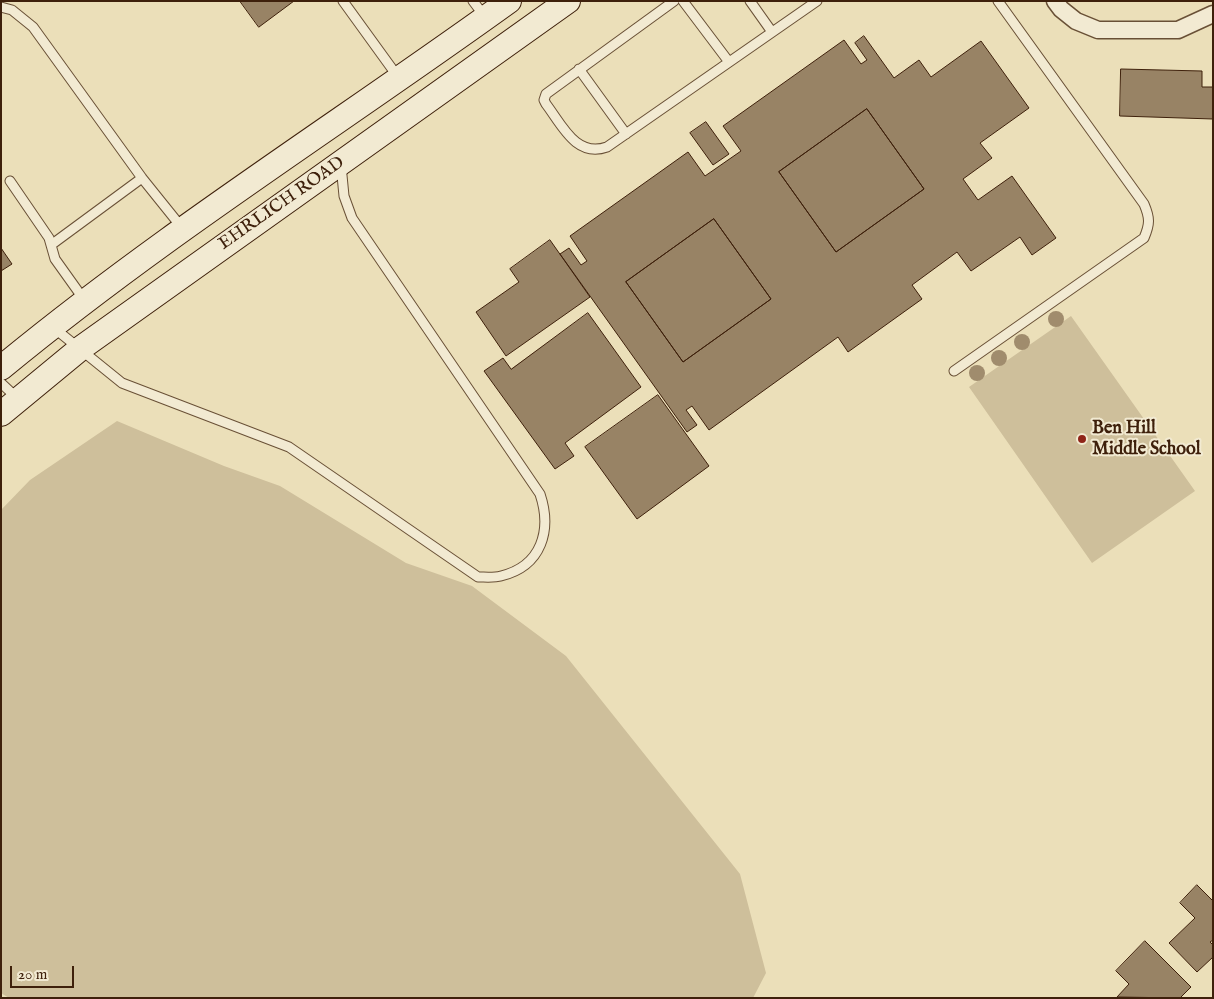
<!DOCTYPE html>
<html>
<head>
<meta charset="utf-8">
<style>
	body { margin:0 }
	#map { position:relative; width:1214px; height:999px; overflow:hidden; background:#ebdfb9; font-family:"IM FELL English",serif }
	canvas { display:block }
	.frame { position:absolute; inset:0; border:2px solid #3e200b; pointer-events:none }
	.scale { position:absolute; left:10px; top:966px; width:64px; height:22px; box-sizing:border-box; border:2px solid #3e200b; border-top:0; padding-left:6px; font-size:15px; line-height:18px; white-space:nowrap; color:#3e200b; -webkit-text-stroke:4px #f2ead2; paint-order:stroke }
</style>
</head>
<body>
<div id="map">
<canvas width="1214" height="999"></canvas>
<div class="frame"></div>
<div class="scale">20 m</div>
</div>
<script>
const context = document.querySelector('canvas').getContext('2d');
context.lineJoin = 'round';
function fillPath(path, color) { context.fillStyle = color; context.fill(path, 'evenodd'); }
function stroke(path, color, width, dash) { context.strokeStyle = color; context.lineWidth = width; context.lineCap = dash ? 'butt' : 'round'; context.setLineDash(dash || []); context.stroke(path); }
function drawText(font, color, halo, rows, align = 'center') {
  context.font = font + ' "IM FELL English",serif'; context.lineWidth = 4; context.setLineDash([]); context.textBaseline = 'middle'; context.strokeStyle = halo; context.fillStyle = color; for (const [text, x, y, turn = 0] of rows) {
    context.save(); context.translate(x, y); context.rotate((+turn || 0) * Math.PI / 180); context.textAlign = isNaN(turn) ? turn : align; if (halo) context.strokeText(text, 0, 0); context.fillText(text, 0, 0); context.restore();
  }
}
const green = new Path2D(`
	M1071 316 1195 491 1092 563 969 387Z
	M117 421 224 466 280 486 406 563 472 586 566 656 740 874 766 973 753 998H9L1 993V510L30 480Z`);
const building = new Path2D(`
	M240 1H294L259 27Z
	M864 36 894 78 919 60 931 77 981 41 1029 108 980 143 992 158 963 179 978 200 1012 176 1056 238 1032 255 1020 237 971 271 957 252 912 285 922 299 848 352 838 337 709 430 692 406 686 410 697 425 687 432 560 254 569 248 581 265 587 261 570 236 688 152 705 176 741 151 723 126 844 40 861 64 867 60 855 43ZM867 109 924 189 836 252 779 172ZM714 219 771 299 683 362 626 282Z
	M1121 69 1202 71V87H1213V119L1120 116Z
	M867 109 924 189 836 252 779 172Z
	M706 122 729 154 713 165 690 133Z
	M714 219 771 299 683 362 626 282Z
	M550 240 590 297 506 356 476 312 519 282 510 269Z
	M1 248 12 264 1 271Z
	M588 313 641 387 565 443 574 456 555 469 484 371 503 358 511 369Z
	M658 395 709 466 637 519 585 447Z
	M1197 885 1213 901V940L1210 942 1213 945V957L1197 972 1169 943 1195 918 1180 903Z
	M1145 941 1191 987 1180 998 1117 997 1129 984 1116 971Z`);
const lane = new Path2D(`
	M343 1 398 77
	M473 1 485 17
	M674 1 546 94 544 100 546 104C562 125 576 158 607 147L817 1
	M683 1 729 62
	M750 1 772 32
	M1 7 12 10 33 27 142 178 183 229
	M579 69 626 134
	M10 181 49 238 55 259 85 301
	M51 245 142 178
	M54 328 122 383 289 447 478 577C485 577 494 578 501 576 542 566 552 530 540 494L352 218 344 196 341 165
	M954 371 1144 238C1150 224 1150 218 1144 204L998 1
	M1 383 18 399`);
const street = new Path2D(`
	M1055 1 1061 9 1076 21 1098 30H1178L1213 14`);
const secondary = new Path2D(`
	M1 368C162 235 340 123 509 1
	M1 414 81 348 568 1`);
const trees = [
	[1056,319],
	[1022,342],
	[999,358],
	[977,373]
];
const markers = [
	[1082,439,5,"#8f2418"]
];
const streetNames = [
	["EHRLICH ROAD",282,204,-35]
];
const poiNames = [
	["Ben Hill",1092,429],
	["Middle School",1092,450]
];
fillPath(green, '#cebf9b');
fillPath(building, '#988365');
stroke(building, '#3e200b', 1);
stroke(lane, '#695036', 11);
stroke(street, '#695036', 19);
stroke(secondary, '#3e200b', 26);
stroke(lane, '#f2ead2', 9);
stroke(street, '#f2ead2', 16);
stroke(secondary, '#f2ead2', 24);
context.fillStyle = '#a08c6d';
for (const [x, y] of trees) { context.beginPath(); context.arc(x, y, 8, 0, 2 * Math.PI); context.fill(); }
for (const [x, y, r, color] of markers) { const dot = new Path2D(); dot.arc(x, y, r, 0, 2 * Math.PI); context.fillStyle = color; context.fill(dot); stroke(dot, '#f2ead2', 2); }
drawText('18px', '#3e200b', '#f2ead2', streetNames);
drawText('bold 18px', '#3e200b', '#f2ead2', poiNames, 'left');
</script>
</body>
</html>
